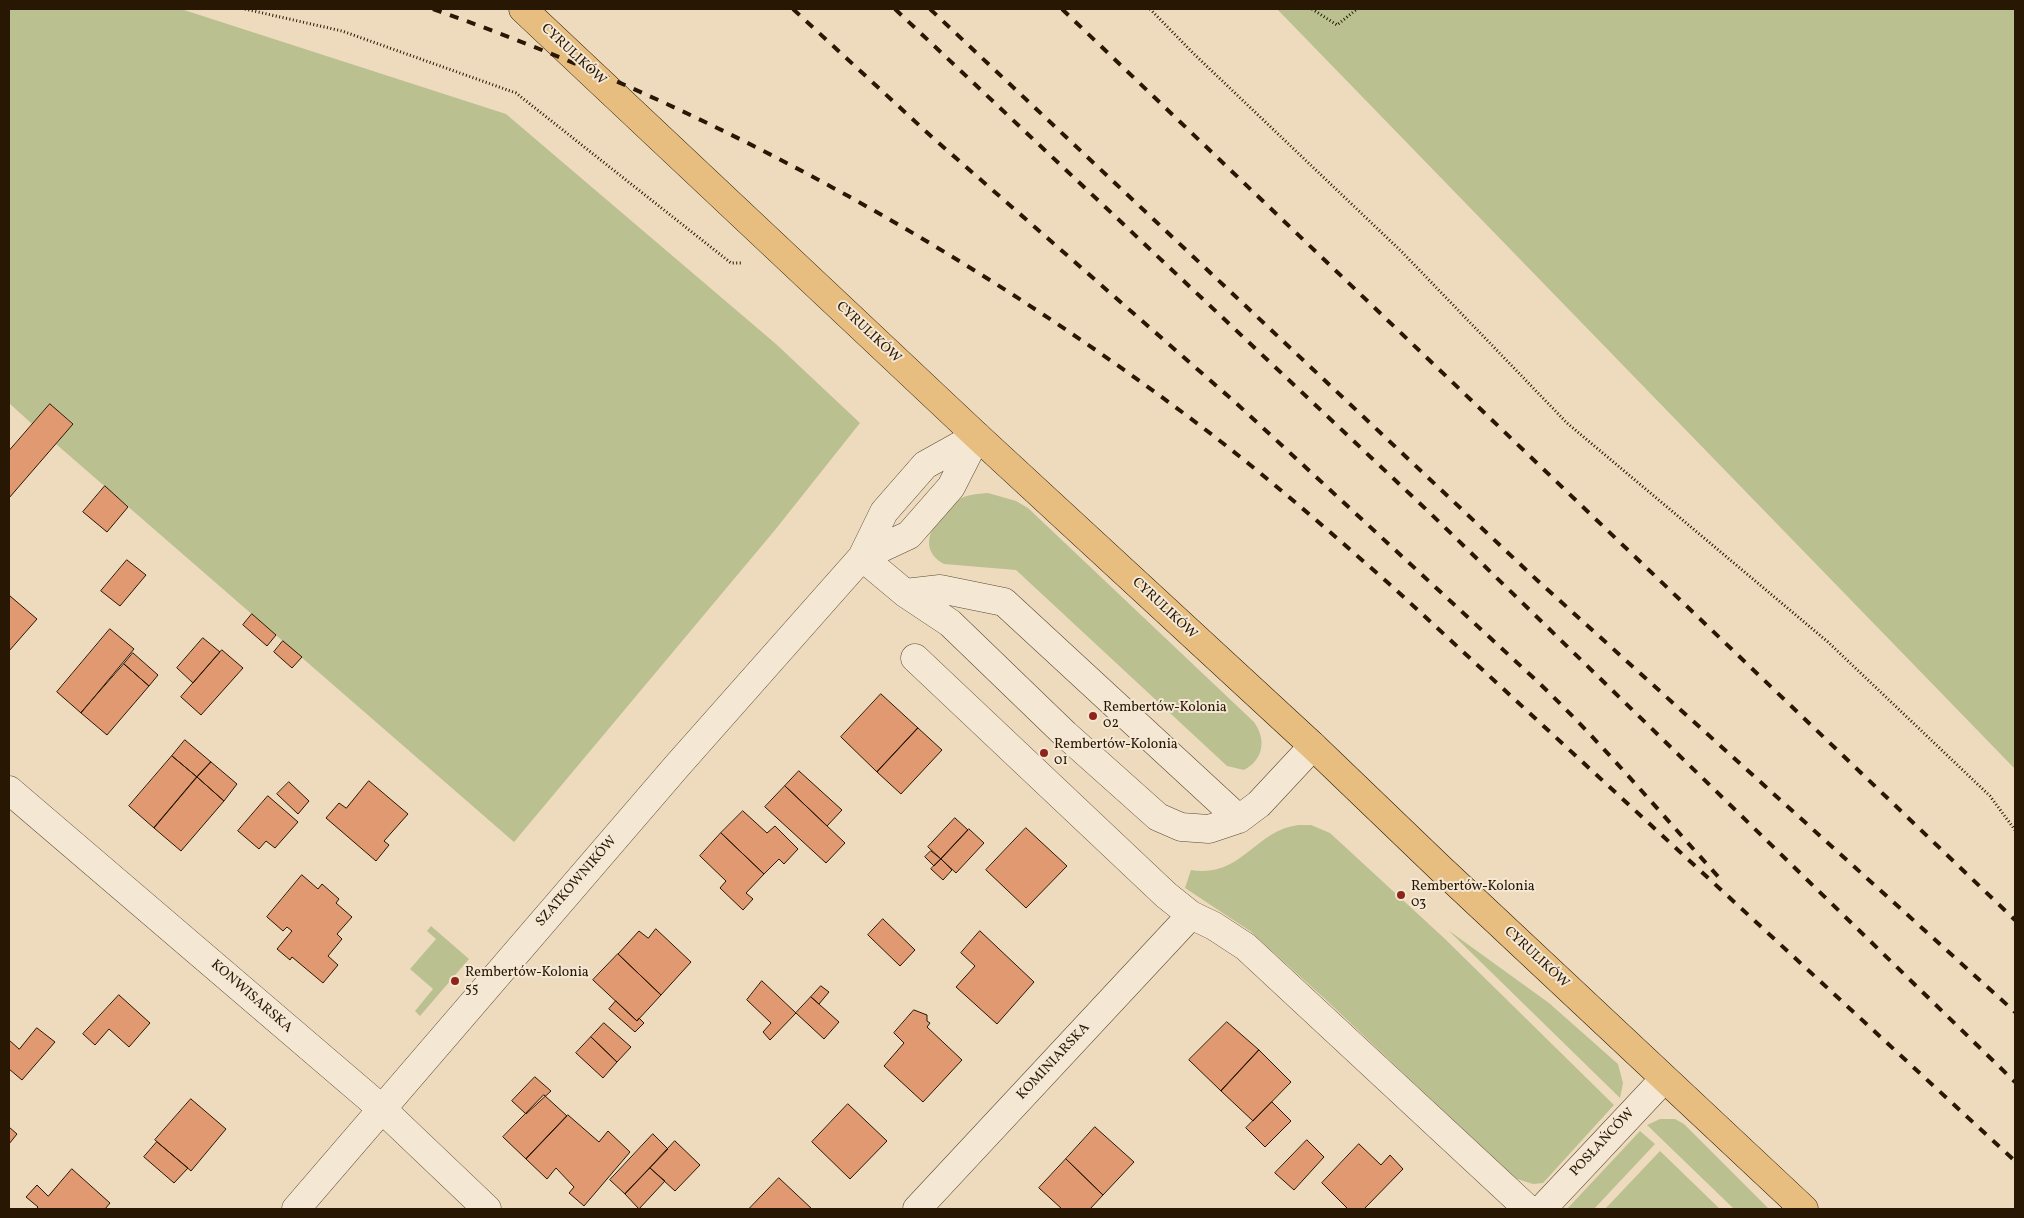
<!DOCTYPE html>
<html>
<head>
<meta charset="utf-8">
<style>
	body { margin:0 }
	#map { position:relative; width:2024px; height:1218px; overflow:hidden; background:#eedbbe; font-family:Vollkorn,serif }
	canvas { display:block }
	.frame { position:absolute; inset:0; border:10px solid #281702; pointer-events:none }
</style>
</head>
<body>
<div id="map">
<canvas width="2024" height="1218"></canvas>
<div class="frame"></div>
</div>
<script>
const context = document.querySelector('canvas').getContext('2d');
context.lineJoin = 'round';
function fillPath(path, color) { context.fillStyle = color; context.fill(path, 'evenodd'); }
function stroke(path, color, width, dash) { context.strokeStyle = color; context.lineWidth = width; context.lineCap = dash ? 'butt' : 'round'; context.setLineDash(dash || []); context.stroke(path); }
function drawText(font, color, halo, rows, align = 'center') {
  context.font = font + ' Vollkorn,serif'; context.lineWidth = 4; context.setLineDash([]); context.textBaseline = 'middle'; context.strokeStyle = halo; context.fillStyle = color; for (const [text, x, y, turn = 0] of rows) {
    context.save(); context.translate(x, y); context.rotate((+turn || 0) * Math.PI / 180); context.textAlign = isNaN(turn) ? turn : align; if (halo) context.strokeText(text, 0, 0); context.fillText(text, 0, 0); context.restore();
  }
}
const green = new Path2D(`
	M9 9H181L506 114 776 344 860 423 775 530 514 842 56 444 73 423 50 404 32 424 9 403Z
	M1277 9H2015V769Z
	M988 493 1016 501 1028 508 1254 722C1267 740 1263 760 1244 770L1227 766 1016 570 944 564C913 547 937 515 958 500 967 494 978 494 988 493Z
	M1298 825H1311L1330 833 1444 938 1614 1105 1543 1183 1533 1184 1514 1178 1325 999 1250 931 1185 888 1191 870C1242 878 1254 831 1298 825Z
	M431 926 469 959 420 1016 415 1011 433 989 410 969 436 939 427 931Z
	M1448 930 1549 1003 1618 1064 1623 1083 1620 1098Z
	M1660 1119H1675L1684 1124 1769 1209H1734L1647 1125Z
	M1640 1131 1655 1144 1594 1209H1567Z
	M1660 1151 1720 1209H1605Z`);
const building = new Path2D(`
	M50 404 73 424 9 498V451Z
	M105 486 128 507 107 532 83 512Z
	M127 560 146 575 120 606 101 591Z
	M10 596 37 619 9 651V598Z
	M252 614 276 635 267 646 243 625Z
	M110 629 134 649 81 713 57 692Z
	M203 638 220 652 193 683 177 668Z
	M283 641 302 657 292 668 274 652Z
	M222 650 243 668 201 715 181 697Z
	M133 653 158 675 149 686 124 664Z
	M124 664 149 686 107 735 81 713Z
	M881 694 918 728 877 772 841 737Z
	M918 728 942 750 901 794 877 772Z
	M185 740 211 762 197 777 172 756Z
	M172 756 197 777 154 828 129 806Z
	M211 762 237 784 224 801 197 777Z
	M799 771 842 810 827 826 785 786Z
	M197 777 224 801 181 851 154 828Z
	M369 781 408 814 384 841 389 845 376 861 326 818 339 803 346 808Z
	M289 782 309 801 298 814 277 794Z
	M785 786 845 843 826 863 765 807Z
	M268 796 298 822 275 848 266 841 259 849 238 831Z
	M743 811 767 833 775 826 798 849 784 864 779 859 764 874 721 833Z
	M955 818 968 830 941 859 928 847Z
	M1026 828 1067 866 1026 908 986 870Z
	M969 829 984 843 956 873 941 859Z
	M721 833 764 874 746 893 753 899 743 910 720 888 726 881 700 856Z
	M931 851 941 859 934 866 925 857Z
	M941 859 952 870 943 880 931 869Z
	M302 875 318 889 322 884 339 899 336 903 352 917 337 934 342 939 328 956 338 965 323 983 292 957 290 960 277 949 292 931 287 927 283 931 267 917Z
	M883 919 915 950 900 966 868 935Z
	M656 929 691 962 661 995 618 954 639 931 648 938Z
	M980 931 1034 982 997 1024 956 987 975 966 961 953Z
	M618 954 661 995 637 1021 593 980Z
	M762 981 796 1013 770 1040 763 1032 771 1023 747 1000Z
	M821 986 829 992 819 1004 811 997Z
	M119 995 150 1023 129 1047 109 1029 95 1045 83 1034Z
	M811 997 839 1022 824 1039 796 1013Z
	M616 1001 637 1021 639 1018 644 1023 635 1032 609 1009Z
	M914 1010 927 1015V1021L930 1023 927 1027 962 1060 923 1102 884 1066 904 1043 894 1033Z
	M1227 1022 1259 1050 1221 1091 1189 1060Z
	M604 1023 631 1047 617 1062 591 1037Z
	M37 1028 55 1042 22 1080 9 1069V1040L19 1049Z
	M591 1037 617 1062 603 1078 576 1053Z
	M1259 1050 1291 1082 1253 1121 1221 1091Z
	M535 1077 551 1091 526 1114 512 1101Z
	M544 1095 567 1116 526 1159 503 1137Z
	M191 1099 226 1129 191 1171 155 1140Z
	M1272 1102 1291 1121 1265 1147 1246 1128Z
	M848 1104 887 1141 850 1179 812 1142Z
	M568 1115 599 1142 608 1131 630 1152 584 1206 569 1193 574 1187 556 1168 547 1179 526 1159Z
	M9 1127 17 1134 9 1144Z
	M1095 1127 1134 1162 1103 1195 1066 1159Z
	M653 1134 668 1149 625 1194 610 1180Z
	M1307 1140 1324 1157 1294 1190 1275 1173Z
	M675 1141 700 1165 675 1191 650 1168Z
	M157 1142 188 1168 174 1183 144 1157Z
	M1359 1144 1381 1165 1390 1155 1403 1169 1364 1209H1348L1322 1183Z
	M1066 1159 1103 1195 1090 1209H1062L1039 1188Z
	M650 1168 665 1181 639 1209 625 1194Z
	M72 1169 110 1203 105 1209H36L38 1207 26 1197 37 1185 48 1196Z
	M779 1178 812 1209H749Z`);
const path = new Path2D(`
	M245 9 342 31 516 93 731 263H742
	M1150 9 1194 54 1402 252 1567 423 1828 642 1990 796 2015 830
	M1312 9 1337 25 1357 9`);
const minor = new Path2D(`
	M862 557 905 593 950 623 1065 734 1158 817 1181 827 1209 829 1239 819 1259 804 1313 746
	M862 557 909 535 951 487 977 436
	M905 593 940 589 1004 602 1239 819
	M915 658 1166 895 1191 915 1214 926 1246 947 1528 1209
	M9 790 382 1109 487 1209
	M296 1209 677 766 862 557 884 512 925 465 977 436
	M917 1209 1191 915
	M1542 1209 1664 1079`);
const major = new Path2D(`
	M523 9 977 436 1313 746 1439 867 1804 1209`);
const rail = new Path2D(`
	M433 9C706 105 959 245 1190 418 1261 471 1328 530 1395 589L2015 1161
	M793 9 933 138 1236 403 1538 682C1604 745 1662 815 1724 883
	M895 9 1430 513 2015 1082
	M930 9 1538 581 2015 1012
	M1062 9 2015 920`);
const markers = [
	[1093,716,5,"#8f2418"],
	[1044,753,5,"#8f2418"],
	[1401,895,5,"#8f2418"],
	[455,981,5,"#8f2418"]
];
const streetNames = [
	["CYRULIKÓW",573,55,43],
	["CYRULIKÓW",868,333,43],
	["CYRULIKÓW",1164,609,43],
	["SZATKOWNIKÓW",577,882,-49],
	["CYRULIKÓW",1536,958,43],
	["KONWISARSKA",251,997,41],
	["KOMINIARSKA",1054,1062,-47],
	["POSŁAŃCÓW",1603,1143,-47]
];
const poiNames = [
	["Rembertów-Kolonia",1103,708],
	["02",1103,724],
	["Rembertów-Kolonia",1054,745],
	["01",1054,761],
	["Rembertów-Kolonia",1411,887],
	["03",1411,903],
	["Rembertów-Kolonia",465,973],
	["55",465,989]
];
fillPath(green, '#bac090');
fillPath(building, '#e09971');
stroke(building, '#281702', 1);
stroke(minor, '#5a4831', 29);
stroke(major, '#281702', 29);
stroke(path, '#281702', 3, [1, 2.5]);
stroke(minor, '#f4e8d5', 28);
stroke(major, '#e7be7f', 28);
stroke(rail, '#281702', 4, [9, 9]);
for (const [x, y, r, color] of markers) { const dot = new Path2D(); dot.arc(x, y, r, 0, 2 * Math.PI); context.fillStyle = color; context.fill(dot); stroke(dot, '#f4e8d5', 2); }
drawText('14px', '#281702', '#f4e8d5', streetNames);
drawText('14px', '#281702', '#f4e8d5', poiNames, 'left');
</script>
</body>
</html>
